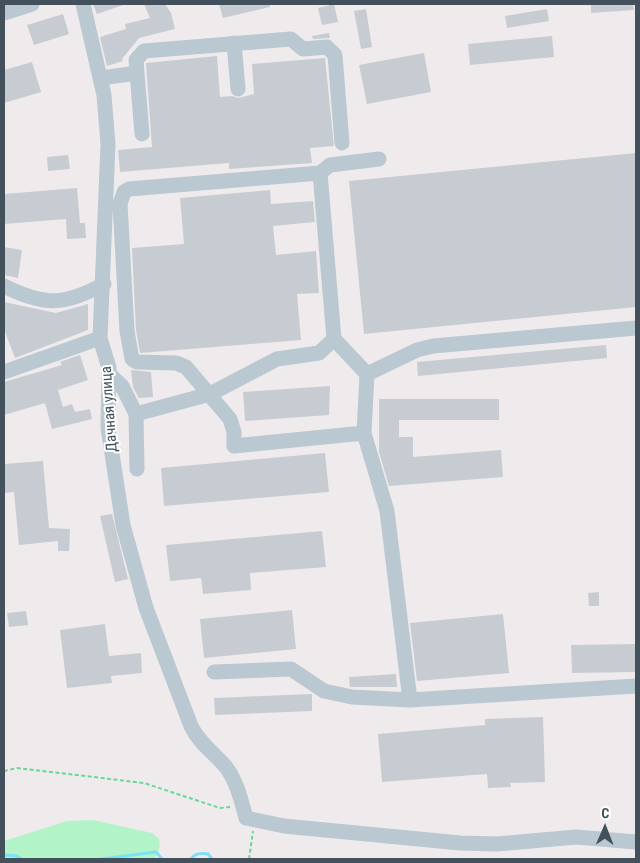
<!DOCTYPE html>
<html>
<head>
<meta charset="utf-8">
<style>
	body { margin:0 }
	#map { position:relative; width:640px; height:863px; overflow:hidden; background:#efebec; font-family:"Roboto Condensed",sans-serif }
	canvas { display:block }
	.frame { position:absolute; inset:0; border:5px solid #42515b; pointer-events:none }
	.north { position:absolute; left:580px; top:803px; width:50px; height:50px; -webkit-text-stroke:4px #fff; paint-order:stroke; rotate:1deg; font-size:14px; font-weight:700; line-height:20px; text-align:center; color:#42515b }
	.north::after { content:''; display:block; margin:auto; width:18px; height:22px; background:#42515b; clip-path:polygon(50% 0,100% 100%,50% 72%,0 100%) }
</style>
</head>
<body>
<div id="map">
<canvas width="640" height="863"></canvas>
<div class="frame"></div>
<div class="north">С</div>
</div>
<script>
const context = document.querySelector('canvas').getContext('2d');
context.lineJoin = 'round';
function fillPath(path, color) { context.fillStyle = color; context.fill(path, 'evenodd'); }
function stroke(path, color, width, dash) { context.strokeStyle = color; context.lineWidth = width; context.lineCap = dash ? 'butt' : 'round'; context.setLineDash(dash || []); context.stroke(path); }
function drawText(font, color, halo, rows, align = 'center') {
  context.font = font + ' "Roboto Condensed",sans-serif'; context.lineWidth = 4; context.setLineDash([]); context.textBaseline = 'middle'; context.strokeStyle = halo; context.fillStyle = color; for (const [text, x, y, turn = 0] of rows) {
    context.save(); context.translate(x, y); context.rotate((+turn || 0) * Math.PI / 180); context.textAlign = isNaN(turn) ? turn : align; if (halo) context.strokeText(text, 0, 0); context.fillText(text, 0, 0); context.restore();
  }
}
const green = new Path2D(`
	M93 820 152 833 159 839 160 846 155 859H4V841L67 821Z`);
const stream = new Path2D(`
	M4 855 17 856 21 859
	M101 859 156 852 162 859
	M191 859C195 853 201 853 208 854L212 859`);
const building = new Path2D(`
	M93 4H123V5L97 14Z
	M144 4H165L171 13 175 29 139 38 122 59 123 61 107 66 100 37 126 29 125 24 150 18Z
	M219 4H270V7L223 18Z
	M334 4 338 22 322 25 318 8Z
	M591 4H633L634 10 591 13Z
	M366 9 372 47 361 49 354 11Z
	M547 9 549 21 507 28 505 16Z
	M63 14 69 34 34 45 27 25Z
	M329 33 330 38 313 39 312 36Z
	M552 36 554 57 470 65 468 44Z
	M424 53 431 92 367 104 359 65Z
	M217 56 220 97 232 96 238 98 254 94 252 64 325 58 334 146 310 148 312 163 229 169V163L120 172 118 150 152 147 146 63Z
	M32 62 41 92 4 103V70Z
	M636 153V307L364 334 349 181Z
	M68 155 70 169 48 171 47 157Z
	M77 188 80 223H85L86 238 67 239 66 219 4 224V194Z
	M270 190 271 204 313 201 315 222 273 226 276 255 316 251 319 293 297 294 301 340 140 353 136 330 132 248 184 244 180 198Z
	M4 247 22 250 18 278 4 275Z
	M4 302 56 313 88 304V330L15 358 4 329Z
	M606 345 607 358 418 376 417 362Z
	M80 355 88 380 58 390 63 407 72 404 75 412 90 409 92 419 52 429 45 403 4 415V382L62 365 60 362Z
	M131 370 151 372 153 397 139 398 133 387Z
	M330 386 329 415 245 421 243 392Z
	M379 399H499V420H399V437H413V457L501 450 503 477 389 486 379 452Z
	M325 453 329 492 164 506 161 468Z
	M43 461 49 528 70 529 69 551H58V541L19 545 14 492 4 493V464Z
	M112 514 128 579 115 582 100 516Z
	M322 531 326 567 250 573 251 590 203 594 201 578 170 581 166 545Z
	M599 592V606H589L588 593Z
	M292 610 296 649 204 658 200 619Z
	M26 611 28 625 9 627 7 613Z
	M503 614 509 673 417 681 410 623Z
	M105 624 109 656 141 653 142 673 111 676 112 683 67 688 60 630Z
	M636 644V672L572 673 571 645Z
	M396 674 397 687H350L349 677Z
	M312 694V711L215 715 214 698Z
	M543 717 545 782 510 783 511 787 488 788 487 774 382 782 378 734 485 725V719Z`);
const path = new Path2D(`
	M4 771 17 768 144 783 220 808 230 807
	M249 859 253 831`);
const minor = new Path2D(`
	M83 4 104 95 108 144 100 338 109 368 108 428 123 525 146 608 191 726C199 743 214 753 226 767 237 782 241 800 246 818L284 826 460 843 497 844 576 837 636 842
	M4 13 32 4
	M234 43 238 89
	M137 73 136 60 144 51 291 39 303 49 327 47 335 55 342 143
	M101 78 137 73 142 134
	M379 159 330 165 320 173 334 339 367 374 417 350 433 346 636 328
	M320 173 129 189 124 192 120 204 127 331 132 359 137 362 176 363 186 367 230 419 234 432V446L364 433 367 374
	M4 286C44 306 64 306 104 284
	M4 372 100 338
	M109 374 122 386 136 414 210 394 277 359 319 353 334 339
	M136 414 137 469
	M214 672 291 669 324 691 352 697 410 700 387 511 364 433
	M410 700 636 686`);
const streetNames = [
	["Дачная улица",110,409,-94]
];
fillPath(green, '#b3f3c8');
stroke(stream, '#7be3f6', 3);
fillPath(building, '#c7ccd2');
stroke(path, '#68d599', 2, [4, 2.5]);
stroke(minor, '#bac8d1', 15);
drawText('15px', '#42515b', '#fff', streetNames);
</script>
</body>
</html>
